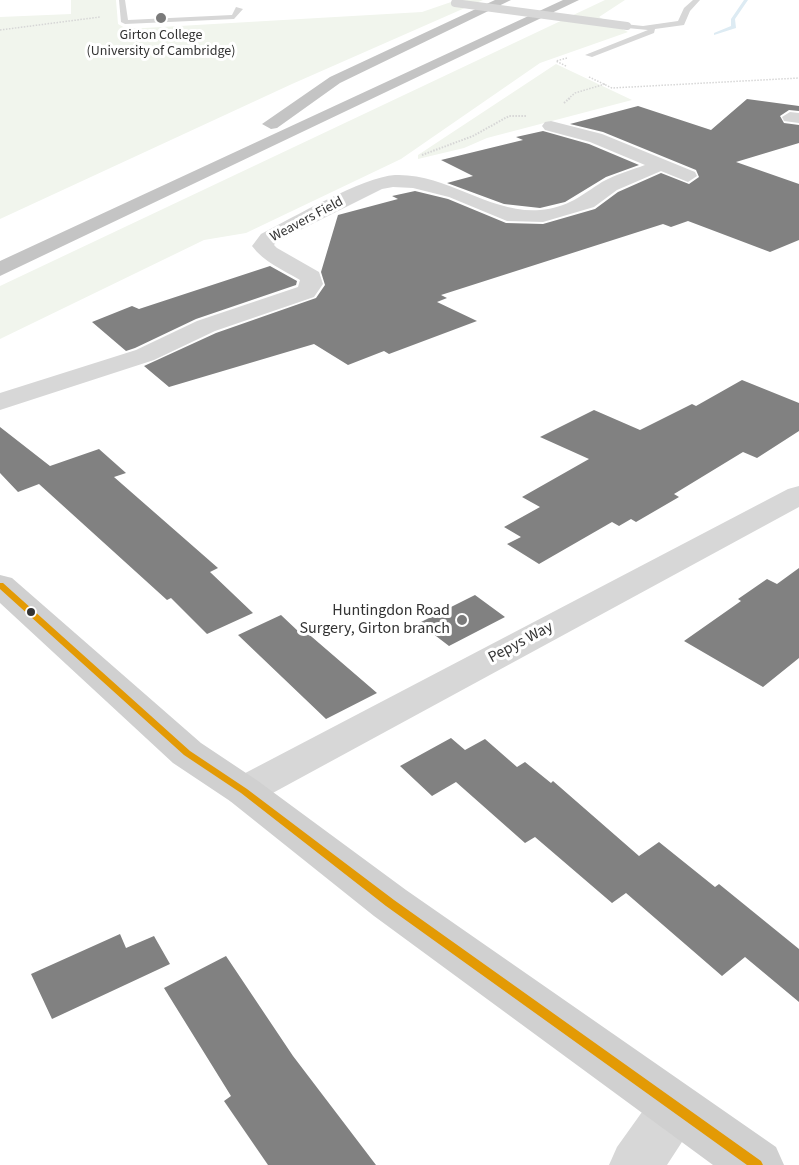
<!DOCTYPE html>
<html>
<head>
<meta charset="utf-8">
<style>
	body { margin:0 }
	canvas { display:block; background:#fff }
</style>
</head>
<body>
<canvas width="799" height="1165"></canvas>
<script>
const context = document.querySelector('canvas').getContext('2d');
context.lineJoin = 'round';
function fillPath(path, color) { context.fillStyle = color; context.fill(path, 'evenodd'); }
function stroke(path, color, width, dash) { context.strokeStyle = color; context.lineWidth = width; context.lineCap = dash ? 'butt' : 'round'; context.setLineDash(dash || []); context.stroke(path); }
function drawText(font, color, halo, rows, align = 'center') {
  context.font = font + ' "Source Sans 3",sans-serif'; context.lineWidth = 6; context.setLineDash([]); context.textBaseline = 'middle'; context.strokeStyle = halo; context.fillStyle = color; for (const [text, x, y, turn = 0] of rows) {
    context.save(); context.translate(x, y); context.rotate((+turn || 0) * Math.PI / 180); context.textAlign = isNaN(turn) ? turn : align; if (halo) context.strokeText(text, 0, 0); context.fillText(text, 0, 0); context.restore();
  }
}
const green = new Path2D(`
	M71 0H116L118 24 127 29 422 12 457 0H483L292 84 0 219V17L71 14Z
	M605 0H625L599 17 628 32 540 63 401 159 246 233 204 240 0 339V286Z
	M556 64 632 100 487 138 464 148 418 159V155Z`);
const stream = new Path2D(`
	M744 0H748L735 19 736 28 714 35V33L731 26V19Z`);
const building = new Path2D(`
	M747 99 799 106V111L789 110 780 116 784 123 799 125V143L736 162 799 184V240L770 252 688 221 671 227 663 224 441 295 447 298 437 302 477 321 389 354 384 351 348 365 314 344 169 387 144 366 216 333 316 298 325 285 321 272 338 215 398 199 392 196 415 191 448 199 506 223 543 224 595 209 618 192 661 173 689 184 699 177 696 170 603 132 570 124 638 106 711 130Z
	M543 131 589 144 639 165 606 177 565 202 540 208 504 204 447 183 473 176 441 160 523 140 516 137Z
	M270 266 297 281 296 285 196 319 135 348 126 351 92 322 132 306 139 309Z
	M742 380 799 403V431L757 458 743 452 674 494 679 497 636 522 631 519 619 526 612 522 539 564 507 544 521 537 504 527 540 507 522 497 589 459 540 437 594 410 640 430 692 404 696 406Z
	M0 427 50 466 99 449 126 473 114 477 218 568 210 572 253 613 207 634 171 598 167 600 39 484 18 492 0 473Z
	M799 568V658L763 687 684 641 741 601 738 599 767 579 777 584Z
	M475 595 505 617 449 646 419 623Z
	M281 615 300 633 305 631 377 693 326 719 238 635Z
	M451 738 465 750 485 739 517 767 525 762 551 783 553 781 639 856 659 842 715 887 719 884 799 949V1002L745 957 722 976 626 893 612 903 535 837 525 843 456 782 432 796 400 766Z
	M120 934 126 948 154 936 170 964 52 1019 31 974Z
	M226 956 293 1056 376 1165H268L224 1101 231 1096 164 988Z`);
const pathFar1 = new Path2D(`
	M0 30 100 17
	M566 66 556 61 567 58
	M589 77 612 88 799 78
	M568 99 575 93 605 84`);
const path = new Path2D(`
	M564 103 570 98
	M422 155 473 136 509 116H526`);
const lane = new Path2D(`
	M119 0H125L128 20 232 15 236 7 243 9 234 19 125 24 121 22Z
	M693 0H700L690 11 684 25 655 29 654 33 592 57 585 55 648 30 627 28 624 24 643 26 678 21 684 8Z`);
const street = new Path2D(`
	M790 112 799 113V123L784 121 782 117Z
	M551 121 602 134 695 172 697 176 688 182 661 171 617 190 594 207 543 222 507 221 449 197 413 188 393 187 382 189 276 242 274 245 277 248 319 272 323 284 314 297 215 331 154 360 0 410V393L136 350 197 321 298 287 300 280C283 270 264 262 252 246L261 234C292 218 363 177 395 175 447 173 490 214 540 210 567 208 582 195 602 182 615 175 631 170 645 165L590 142 545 130 542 126 545 122Z
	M799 486V507L258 801 244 806 230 801 224 791 230 781 788 489Z
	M675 1084 693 1091 701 1108 693 1125 667 1165H609L617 1147 657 1091Z`);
const secondary = new Path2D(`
	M0 575 12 578 201 743 258 781 406 890 776 1147 784 1165H713L374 916 230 801 173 763 0 603Z`);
const highway = new Path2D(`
	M495 0H511L340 83 277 128 271 129 262 124 330 77Z
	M563 0H579L0 276V261Z`);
const laneBridge = new Path2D(`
	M455 3 627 26`);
const bus1 = new Path2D(`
	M0 583H3L190 751 247 789 394 900 761 1161 763 1165H747L386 906 241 793 184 755 0 589Z`);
const markers = [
	[161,18,6,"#7a7a7a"],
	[31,612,5,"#333"],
	[462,620,6,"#7a7a7a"]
];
const farPoinames = [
	["Girton College",161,36],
	["(University of Cambridge)",161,52]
];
const farStreetnames = [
	["Weavers Field",307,220,-28]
];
const poiNames = [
	["Huntingdon Road",450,611],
	["Surgery, Girton branch",450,629]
];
const streetNames = [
	["Pepys Way",521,643,-28]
];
fillPath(green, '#f1f5ed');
fillPath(stream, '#ddebf3');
fillPath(building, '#818181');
stroke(pathFar1, '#d6d6d6', 1.5, [1.5, 1.5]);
stroke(path, '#d6d6d6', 2, [1.5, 1.5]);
fillPath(lane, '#d7d7d7');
fillPath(street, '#d7d7d7');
fillPath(secondary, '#d0d0d0');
fillPath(highway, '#c4c4c4');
stroke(laneBridge, '#d7d7d7', 8);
fillPath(bus1, '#e39a05');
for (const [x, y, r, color] of markers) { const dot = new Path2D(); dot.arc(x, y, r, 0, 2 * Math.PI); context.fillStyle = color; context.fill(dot); stroke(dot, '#fff', 2); }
drawText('14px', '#333', '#fff', farPoinames);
drawText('14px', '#333', '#fff', farStreetnames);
drawText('16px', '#333', '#fff', poiNames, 'right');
drawText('16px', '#333', '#fff', streetNames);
</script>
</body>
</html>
